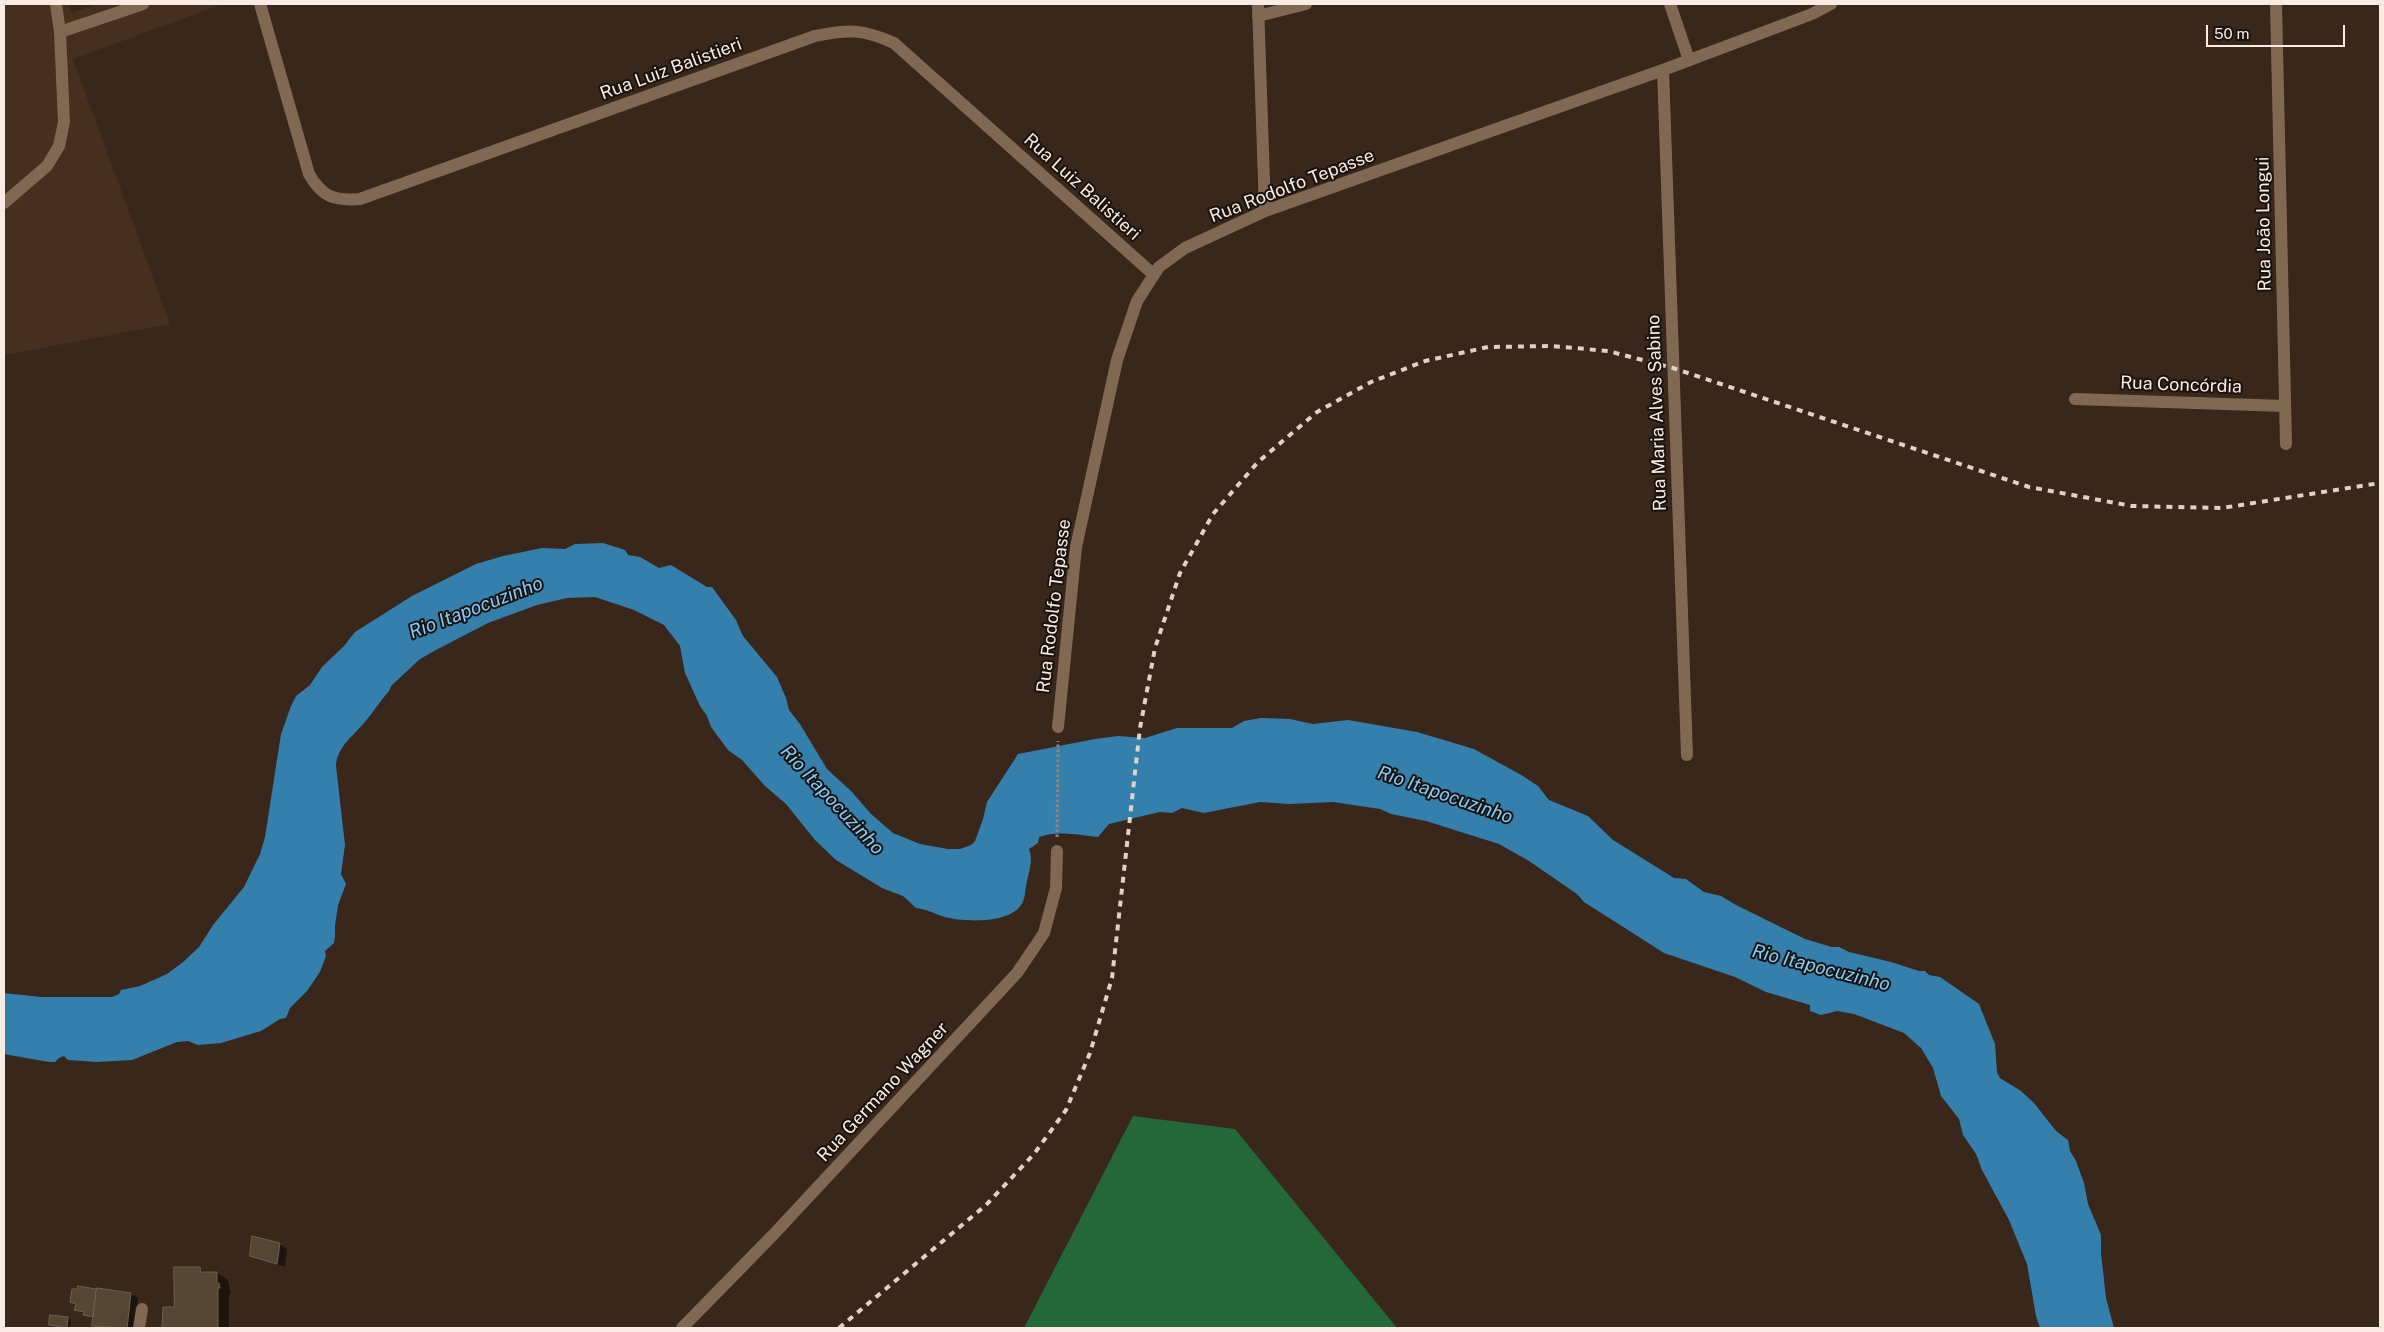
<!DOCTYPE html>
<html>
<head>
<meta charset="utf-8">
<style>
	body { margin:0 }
	#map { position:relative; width:2384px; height:1332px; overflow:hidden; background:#39271b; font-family:"Public Sans",sans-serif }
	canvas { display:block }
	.frame { position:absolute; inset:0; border:5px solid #f9ece5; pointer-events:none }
	.scale { position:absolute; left:2206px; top:25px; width:139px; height:22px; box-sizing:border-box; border:2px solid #f9ece5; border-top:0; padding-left:6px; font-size:15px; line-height:18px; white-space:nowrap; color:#f9ece5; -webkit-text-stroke:4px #1a120d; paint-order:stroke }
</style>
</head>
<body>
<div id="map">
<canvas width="2384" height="1332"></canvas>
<div class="frame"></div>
<div class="scale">50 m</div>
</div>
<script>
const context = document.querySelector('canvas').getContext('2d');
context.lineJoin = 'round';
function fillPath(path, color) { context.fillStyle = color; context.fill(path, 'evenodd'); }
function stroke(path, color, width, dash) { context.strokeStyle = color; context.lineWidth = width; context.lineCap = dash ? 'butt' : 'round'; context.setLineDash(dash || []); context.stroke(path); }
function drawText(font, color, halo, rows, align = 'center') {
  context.font = font + ' "Public Sans",sans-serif'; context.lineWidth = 4; context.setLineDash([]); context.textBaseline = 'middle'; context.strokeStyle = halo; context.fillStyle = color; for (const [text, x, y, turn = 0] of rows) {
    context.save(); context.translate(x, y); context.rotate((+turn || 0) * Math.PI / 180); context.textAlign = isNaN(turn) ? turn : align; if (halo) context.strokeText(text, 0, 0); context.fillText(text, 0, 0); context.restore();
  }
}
const built = new Path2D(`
	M4 4H69L71 13 97 4H223L73 59 170 324 4 355Z`);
const forest = new Path2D(`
	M1133 1116 1235 1129 1397 1328H1024Z`);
const water = new Path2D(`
	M603 543 625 550 628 555 640 557 659 568 671 565 707 587H712L736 620 743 636 777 677 786 698 789 710 800 724 827 769 852 792 871 814 893 833 920 844 948 849H960L971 845 975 841 983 819 987 802 1018 754 1095 739 1118 736 1145 738 1177 728H1232L1244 721 1261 718 1290 719 1313 724 1348 720 1417 732 1474 749 1523 776 1538 786 1549 800 1588 816 1613 840 1674 878 1686 879 1704 892 1721 896 1736 905 1805 939 1832 947H1839L1849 952 1891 962 1919 971H1925L1929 975 1940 977 1979 1004 1995 1044 1997 1072 2000 1078 2021 1091 2034 1103 2056 1131 2068 1140 2070 1151 2076 1161 2084 1183 2088 1204 2101 1235V1253L2106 1298 2114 1328H2040L2036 1316 2027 1264 2009 1220 1982 1170 1976 1154 1963 1135 1959 1119 1941 1096 1933 1068 1921 1048 1904 1033 1854 1014 1837 1011 1821 1015 1810 1011V1005L1766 992 1735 977 1664 953 1584 902 1577 894 1529 861 1499 844 1426 821 1391 814 1380 809 1333 802 1289 804 1260 802 1204 813 1182 808 1172 813 1160 812 1109 824 1098 837C1081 835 1056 830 1039 837L1038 843 1029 849C1034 861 1028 874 1026 886 1025 892 1025 900 1021 905 1009 924 963 922 945 917 934 914 927 909 916 908L903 896 882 888 836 860 815 840 786 804 765 786 742 760 728 750 711 727 707 716 700 706 685 673 680 646 664 625 634 610 595 597 567 598 537 605 488 623 436 650 420 659 391 686 389 691C380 701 373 713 364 723 353 736 337 747 336 766L345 845 341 874 346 884 338 905 335 926V937L334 943 325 951 326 956 320 972 307 991 290 1008 286 1018 280 1019 261 1031 221 1043 198 1045 188 1041 177 1042 132 1060 97 1062 68 1060 64 1056 59 1058 55 1062H49L4 1054V993L41 997H112L119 994 121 990 140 986 167 974 182 963 199 947 213 925 244 887 260 854 265 837 281 734 291 706 296 696 310 685 322 667 344 646 355 632 412 596 476 564 503 556 542 548 565 549 575 544Z`);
const shadow = new Path2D(`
	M280 1244 287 1249 285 1267 251 1255Z
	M200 1269 208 1273H217L228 1280 231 1294H229V1328H163L164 1308H175Z
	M79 1287 131 1294 138 1298 134 1328H99L94 1325V1319L76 1310 77 1305 71 1302Z
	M68 1318 71 1320 70 1328 50 1324Z`);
const building = new Path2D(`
	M252 1236 280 1243 277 1264 250 1256Z
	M174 1267H200L201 1272H217V1283H219L220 1288H218V1328H162L163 1307H174Z
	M78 1286 96 1289 93 1317 83 1315 84 1312 74 1310 76 1304 70 1302 72 1289H77Z
	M97 1288 131 1293 127 1328 92 1326Z
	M50 1315 68 1317 67 1328 49 1325Z`);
const path = new Path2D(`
	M1057 837 1058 741`);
const minor = new Path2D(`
	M260 4 309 174C322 197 334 201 360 199L815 36C848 29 863 29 894 43L1153 274
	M1258 4 1265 211
	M1670 4 1689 60
	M2276 4 2286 444
	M1258 16 1306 4
	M60 32 143 4
	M1663 70 1687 755
	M4 203 47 166 59 146 64 122 60 32 56 4
	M2075 399 2285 406
	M1058 727 1076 547 1117 360 1137 301 1159 267 1185 248 1265 211 1663 70 1812 14 1831 4
	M139 1328 142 1309
	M682 1328 773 1235 1017 973 1044 933 1056 888 1057 851`);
const rail = new Path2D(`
	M839 1328 986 1205 1034 1154 1066 1110 1090 1053 1112 978 1140 728 1155 648 1180 573 1213 514 1258 462 1317 412 1371 382 1425 361 1488 347 1552 346 1608 351 1673 368 2029 487 2132 506 2222 508 2380 483`);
const streetNames = [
	["Rua Luiz Balistieri",671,69,-20],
	["Rua Rodolfo Tepasse",1292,186,-21],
	["Rua Luiz Balistieri",1082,187,42],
	["Rua João Longui",2264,224,-91],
	["Rua Concórdia",2181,385,2],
	["Rua Maria Alves Sabino",1657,413,-92],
	["Rua Rodolfo Tepasse",1054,606,-83],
	["Rua Germano Wagner",883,1092,-47]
];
const waterNames = [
	["Rio Itapocuzinho",476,608,-21],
	["Rio Itapocuzinho",1445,795,19],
	["Rio Itapocuzinho",832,800,47],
	["Rio Itapocuzinho",1821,968,14]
];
fillPath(built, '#472f1f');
fillPath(forest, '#246739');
fillPath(water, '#347fac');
fillPath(shadow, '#0007');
fillPath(building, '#534734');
stroke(building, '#6d604d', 1);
stroke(path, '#94857b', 3, [2.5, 2.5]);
stroke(minor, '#816853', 12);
stroke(rail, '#e0d2ca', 4, [6, 6]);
drawText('18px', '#f9ece5', '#1a120d', streetNames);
drawText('italic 19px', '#7fccfe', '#1a120d', waterNames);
</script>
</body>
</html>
